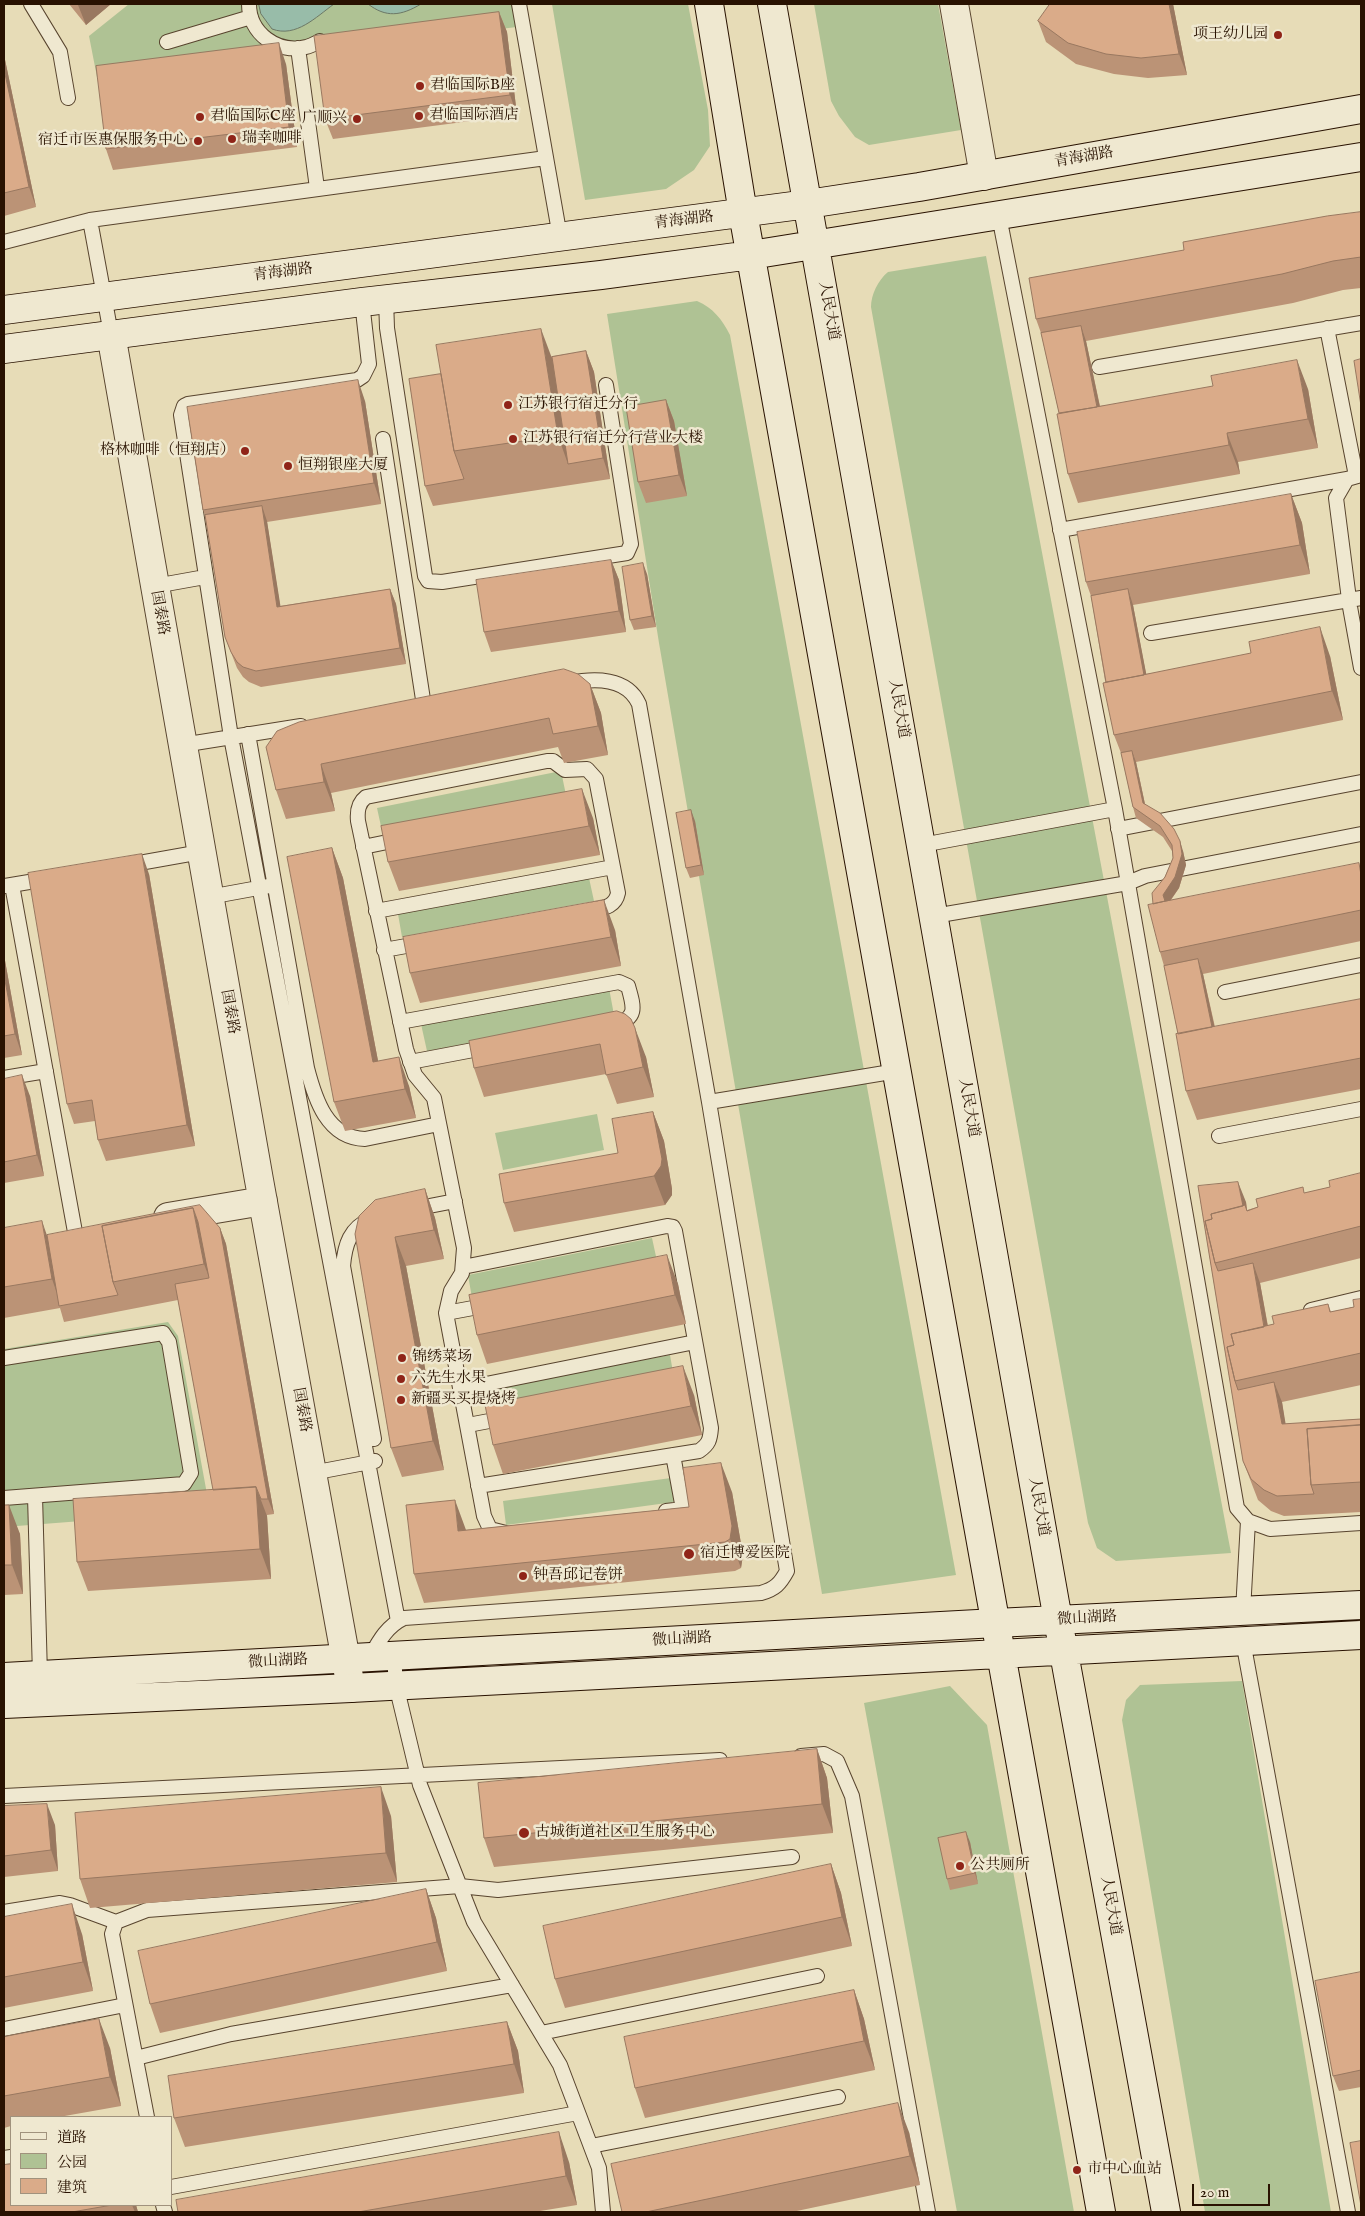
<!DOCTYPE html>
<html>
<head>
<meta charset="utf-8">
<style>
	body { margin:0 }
	#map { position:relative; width:1365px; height:2216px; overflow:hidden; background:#e7dcb7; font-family:"IM FELL English","Noto Serif SC",serif }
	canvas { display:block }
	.frame { position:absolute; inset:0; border:5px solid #291201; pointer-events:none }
	.legend { position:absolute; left:10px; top:2116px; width:162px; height:90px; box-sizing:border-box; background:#efe8d0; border:1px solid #a0927d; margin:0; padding:6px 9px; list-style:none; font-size:15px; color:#291201 }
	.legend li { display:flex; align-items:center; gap:10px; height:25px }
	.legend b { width:25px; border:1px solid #a0927d }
	.scale { position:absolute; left:1192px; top:2184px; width:78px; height:22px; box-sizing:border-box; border:2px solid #291201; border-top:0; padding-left:6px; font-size:15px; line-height:18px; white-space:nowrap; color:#291201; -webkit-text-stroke:4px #efe8d0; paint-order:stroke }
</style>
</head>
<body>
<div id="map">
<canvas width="1365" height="2216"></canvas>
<div class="frame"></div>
<ul class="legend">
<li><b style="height:6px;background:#efe8d0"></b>道路</li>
<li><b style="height:14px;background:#afc294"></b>公园</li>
<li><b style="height:14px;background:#daab89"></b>建筑</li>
</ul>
<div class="scale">20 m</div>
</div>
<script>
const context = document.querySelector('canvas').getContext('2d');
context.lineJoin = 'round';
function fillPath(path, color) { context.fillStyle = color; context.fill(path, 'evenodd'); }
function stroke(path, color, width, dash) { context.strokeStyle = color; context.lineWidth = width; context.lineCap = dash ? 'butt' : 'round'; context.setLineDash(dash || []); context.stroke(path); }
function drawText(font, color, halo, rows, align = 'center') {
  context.font = font + ' "IM FELL English","Noto Serif SC",serif'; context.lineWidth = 5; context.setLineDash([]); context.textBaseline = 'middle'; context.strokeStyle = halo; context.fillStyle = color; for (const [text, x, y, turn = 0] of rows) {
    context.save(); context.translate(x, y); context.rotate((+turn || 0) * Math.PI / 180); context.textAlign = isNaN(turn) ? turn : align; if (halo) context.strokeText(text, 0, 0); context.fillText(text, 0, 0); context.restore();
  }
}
const green = new Path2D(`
	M129 4H513L517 27 97 77 89 36Z
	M552 4H688L708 110 710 146 694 170 666 189 585 200Z
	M814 4H938L961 130 869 145 855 137 839 116 831 101Z
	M986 256 1231 1553 1116 1561 1097 1548 1088 1523 871 307C871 295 878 280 888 272Z
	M697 301C713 308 722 319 730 335L956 1575 822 1594 659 643 607 314Z
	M561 771 566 795 382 831 377 808Z
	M589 878 594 901 402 937 398 914Z
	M609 988 614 1015 427 1051 421 1024Z
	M597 1114 604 1150 503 1170 495 1133Z
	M652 1238 657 1261 472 1298 468 1275Z
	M168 1322 178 1336 209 1505 198 1512 4 1527V1349Z
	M670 1355 674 1378 487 1413 483 1390Z
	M671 1478 674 1502 506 1525 503 1501Z
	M1242 1681 1331 2212H1205L1122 1720 1126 1700 1140 1685Z
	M950 1686 987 1725 1074 2212H957L864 1703Z`);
const water = new Path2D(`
	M259 4H334C316 17 296 38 272 29L261 14Z
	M368 4H421C401 16 386 18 368 4Z`);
const lane = new Path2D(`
	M31 4 60 52 68 98
	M249 4C249 33 277 54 306 47 311 46 316 43 320 41
	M519 4 560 237
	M167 42 251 17
	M298 48 317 188
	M999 216 1115 809 1237 1508 1248 1521 1270 1529 1361 1523
	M90 220 111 334
	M4 242 90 220 546 158
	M386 299 387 328 425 576 428 581 442 582 627 553 631 544 606 385
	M362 302 369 364 363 376 357 380 188 404 184 406 181 415 231 737 398 1621
	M1327 328 1356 476
	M1099 367 1361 323
	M383 439 424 706
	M1361 475 1347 479 1336 498 1350 607 1361 668
	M1060 530 1347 479
	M155 586 205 577
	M1151 633 1361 598
	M569 683C594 678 627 677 639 704L709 1102
	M248 734 307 1068C315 1099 327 1138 365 1139L439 1124
	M182 745 301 726
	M1118 829 1361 782
	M922 845 1115 809
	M363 847 402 839
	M128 865 201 852
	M12 885 75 1232
	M5 886 47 879
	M209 897 269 886
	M376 911 613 867
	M934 916 1128 883 1145 876 1361 834
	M384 950 423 943
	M1225 992 1361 965
	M400 1022 619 982 628 986C634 1007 638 1019 614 1024
	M410 1062 489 1047
	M4 1078 46 1071
	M1219 1136 1361 1109
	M414 1209 455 1201
	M371 1219C350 1228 345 1244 343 1266L374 1439
	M463 1267 667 1226 673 1227 675 1231 711 1428C710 1440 709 1444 699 1451L478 1486
	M1311 1310 1361 1298
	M446 1313 489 1305
	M4 1358 163 1333 169 1342 191 1473 184 1484 4 1498
	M461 1389 695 1342
	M468 1425 505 1418
	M312 1473 375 1461
	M35 1496 40 1675
	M666 1511 683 1509 673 1455
	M506 1533 490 1529 484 1516 446 1313 451 1291 462 1273 464 1248 434 1098 415 1075 406 1049 358 821C357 811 358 803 366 797L547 761H553L565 770 587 769 596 779 618 893C615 908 602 908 589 911
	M1243 1611 1248 1521
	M1243 1641 1348 2212
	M394 1656 396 1685 420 1785 474 1922 560 2065 599 2168 603 2212
	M370 1657C379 1641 387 1626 404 1618L761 1593C775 1589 780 1584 787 1571L709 1102 897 1071
	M801 1756 824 1754 837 1761 852 1796 928 2212
	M4 1796 720 1760
	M4 1912 60 1903 70 1905 116 1922
	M4 2029 125 2005
	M541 2033 817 1976
	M136 2058 231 2034 512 1985
	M147 2117 112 1934 116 1922 147 1910 460 1886 498 1890 792 1857
	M591 2146 838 2097
	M4 2158 11 2157
	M171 2187 578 2113
	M163 2205 165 2212`);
const street = new Path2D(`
	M954 4 984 176
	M111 334 259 1180 351 1688
	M168 1217 263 1201`);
const secondary = new Path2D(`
	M709 4 743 213 1101 2212
	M772 4 1058 1620 1166 2212
	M4 310 808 204 919 187 1361 109
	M4 349 362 302 601 275 751 255 1361 157
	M4 1677 996 1623 1361 1605
	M4 1704 351 1688 1361 1635`);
const wall = new Path2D(`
	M69 4H111L86 25Z
	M1050 4H1173L1187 75 1148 78 1114 74 1076 64 1046 42 1038 21Z
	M499 12 507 32 517 115 333 139 325 119Z
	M4 55 36 207 4 216Z
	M286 64 297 147 113 170 106 149Z
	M1361 212V288L1343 290 1293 303 1086 341 1100 406 1308 389 1318 448 1238 462 1240 474 1078 503 1068 474 1059 413 1041 333 1036 319 1184 250Z
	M586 351 594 372 610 479 433 506 425 486 409 379Z
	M666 400 674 421 687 496 646 503 638 482Z
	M365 401 381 504 267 522 280 606 390 589 396 604 406 664 261 687 249 682 243 677 237 668 225 637 205 515 203 510Z
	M1291 494 1302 523 1310 574 1133 605 1146 674 1330 656 1343 720 1136 762 1145 804 1183 851 1186 865 1179 888 1171 900 1361 870V941L1203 974 1215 1027 1361 999V1089L1197 1120 1186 1091 1178 1034 1164 966 1160 952 1153 904 1173 858 1172 851 1163 837 1136 818 1133 807 1121 753 1114 735 1091 596 1086 582Z
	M611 560 619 580 626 632 491 652 484 632Z
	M647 574 656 627 634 630 630 620Z
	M590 684 601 713 608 755 564 763 558 747 331 793 335 811 286 819 276 790 266 747Z
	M593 818 600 855 399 891 388 862Z
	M695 821 704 875 690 878 686 868Z
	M332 848 343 878 378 1061 409 1086 416 1118 345 1131 334 1102Z
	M149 874 195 1146 106 1161 98 1140 95 1121 74 1124 67 1104Z
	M615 930 621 966 420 1003 410 973Z
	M4 955 22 1055 4 1058Z
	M617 1011 646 1057 654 1097 617 1104 606 1074 484 1097 474 1068Z
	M4 1079 30 1096 44 1176 4 1183Z
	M653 1112 664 1141 672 1189V1195L665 1205 514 1232 504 1203 618 1153Z
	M1361 1173V1258L1260 1283 1268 1326 1274 1324 1328 1304 1331 1312 1354 1307 1361 1299V1385L1282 1402 1285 1424 1361 1419V1512L1284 1516 1271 1511 1258 1500 1243 1461 1198 1186 1246 1202 1247 1210 1305 1193 1330 1187Z
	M425 1189 435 1218 444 1259 406 1266 444 1470 402 1477 391 1448 355 1234Z
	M4 1228 47 1235 220 1228 226 1244 274 1514 267 1515 271 1579 88 1591 77 1562 213 1490 178 1300 64 1322 60 1308 4 1318Z
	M678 1284 686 1324 487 1364 477 1335Z
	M694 1395 702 1435 503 1474 493 1445Z
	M732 1492 743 1555 741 1568 735 1571 424 1603 414 1574 466 1530 689 1507Z
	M4 1505 20 1534 23 1594 4 1595Z
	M817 1749 827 1778 833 1833 494 1867 484 1838Z
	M4 1806 55 1825 58 1871 4 1877Z
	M391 1816 397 1882 90 1908 80 1879Z
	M970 1842 978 1884 950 1890 947 1879Z
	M831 1864 841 1893 852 1946 565 2008 555 1979Z
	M426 1889 436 1918 447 1971 160 2033 150 2004Z
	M4 1917 82 1934 93 1991 4 2008Z
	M1361 1972V2087L1339 2091 1333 2076Z
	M854 1990 864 2019 875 2070 645 2118 635 2088Z
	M507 2022 518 2051 524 2093 185 2147 174 2118Z
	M4 2037 110 2048 121 2106 59 2117H11V2126L4 2128Z
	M909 2132 920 2185 792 2212H622Z
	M569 2162 577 2205 534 2212H178Z
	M11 2205H136L138 2212H4Z`);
const shadedWall = new Path2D(`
	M80 4H111L86 25 78 5Z
	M1169 4H1173L1187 75 1179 54Z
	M499 12 507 32 517 115 510 95Z
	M279 43 286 64 297 147 289 127Z
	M4 55 36 207 29 187 4 69Z
	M1081 326 1086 341 1106 436 1100 421Z
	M541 329 559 377 568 464 558 436Z
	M586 351 594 372 610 479 603 458Z
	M1297 360 1308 389 1318 448 1308 419Z
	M358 380 365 401 381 504 374 483Z
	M666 400 674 421 687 496 679 475Z
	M1227 433 1238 462 1240 474 1229 445Z
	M1291 494 1302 523 1310 574 1300 545Z
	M262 506 267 521 283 622 277 607Z
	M611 560 619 580 626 632 619 611Z
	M643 563 647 574 656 627 652 616Z
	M390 589 396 604 406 664 400 648Z
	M1128 589 1133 605 1152 704 1146 689Z
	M1320 627 1330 656 1343 720 1332 691Z
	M590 684 601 713 608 755 598 726Z
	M1132 751 1136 762 1147 814 1143 803Z
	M321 764 331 793 335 811 324 782Z
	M582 789 593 818 600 855 589 826Z
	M691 810 695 821 704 875 701 865Z
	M1180 841 1183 851 1186 865 1179 888 1167 905 1174 931 1163 895Z
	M332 848 343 878 384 1092 373 1062Z
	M142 854 149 874 195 1146 187 1125Z
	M604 900 615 930 621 966 611 937Z
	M4 955 22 1055 15 1034 4 975Z
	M1198 959 1203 974 1221 1057 1215 1041Z
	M635 1028 646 1057 654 1097 643 1067Z
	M399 1057 409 1086 416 1118 405 1089Z
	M22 1075 30 1096 44 1176 37 1155Z
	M653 1112 664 1141 672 1189V1195L665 1205 654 1176Z
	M1238 1182 1246 1202 1247 1211 1244 1215Z
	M425 1189 435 1218 444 1259 434 1230Z
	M193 1208 204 1238 215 1293 204 1264Z
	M42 1221 52 1250 61 1305 52 1279Z
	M220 1228 226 1244 274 1514 268 1499Z
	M395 1237 406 1266 444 1470 433 1441Z
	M667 1255 678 1284 686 1324 675 1295Z
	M1253 1263 1260 1283 1273 1356 1266 1336Z
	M683 1366 694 1395 702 1435 691 1406Z
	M1274 1382 1282 1402 1289 1444 1282 1424Z
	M721 1463 732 1492 743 1555 741 1568 730 1539Z
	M256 1487 267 1516 271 1579 260 1549Z
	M455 1500 466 1530 469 1560 458 1531Z
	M9 1505 20 1534 23 1594 12 1565Z
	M817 1749 827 1778 833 1833 822 1804Z
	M381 1787 391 1816 397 1882 386 1853Z
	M47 1804 55 1825 58 1871 51 1850Z
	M966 1832 970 1842 978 1884 975 1873Z
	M831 1864 841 1893 852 1946 842 1917Z
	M426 1889 436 1918 447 1971 437 1942Z
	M72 1904 82 1934 93 1991 83 1962Z
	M854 1990 864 2019 875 2070 864 2041Z
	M99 2019 110 2048 121 2106 110 2077Z
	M507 2022 518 2051 524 2093 514 2064Z
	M898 2103 909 2132 920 2185 910 2156Z
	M559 2132 569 2162 577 2205 566 2176Z
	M132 2205H136L138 2212H135Z`);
const building = new Path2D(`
	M1050 4H1169L1179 54 1141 58 1106 54 1068 43 1038 21Z
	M499 12 510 95 325 119 314 36Z
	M279 43 289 127 106 149 96 66Z
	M4 69 29 187 4 193Z
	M1361 212V257L1333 261 1282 274 1036 319 1029 278 1184 250 1183 242 1327 216Z
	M1081 326 1097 407 1059 413 1041 333Z
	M541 329 558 436 454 451 436 345Z
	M586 351 603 458 568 464 552 357Z
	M1361 359V406L1354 361Z
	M1297 360 1308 419 1227 433 1229 445 1068 474 1057 414 1213 386 1211 376Z
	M441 374 454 451 464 479 425 486 409 379Z
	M358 380 374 483 203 510 187 407Z
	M666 400 679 475 638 482 626 407Z
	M1291 494 1300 545 1086 582 1077 532Z
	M262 506 277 607 390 589 400 648 256 671 243 667 237 662 231 652 225 637 205 515Z
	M611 560 619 611 484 632 476 580Z
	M643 563 652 616 630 620 622 567Z
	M1128 589 1144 675 1106 682 1091 596Z
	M1320 627 1332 691 1114 735 1103 683 1251 653 1249 642Z
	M564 669 578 674 590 684 598 726 553 734 549 718 321 764 324 782 276 790 266 747 277 731 299 722Z
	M1132 751 1143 803 1160 813 1174 829 1180 841 1182 854 1175 877 1163 895 1165 901 1153 904 1152 893 1165 877 1173 858 1172 845 1160 826 1133 807 1121 753Z
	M582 789 589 826 388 862 381 826Z
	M691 810 701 865 686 868 676 813Z
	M332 848 373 1062 399 1057 405 1089 334 1102 287 857Z
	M142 854 187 1125 98 1140 92 1100 67 1104 28 873Z
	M1359 863 1361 875V910L1160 952 1148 905Z
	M604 900 611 937 410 973 403 937Z
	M1198 959 1212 1027 1178 1034 1164 966Z
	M4 975 15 1034 4 1036Z
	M1361 999V1058L1186 1091 1176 1034Z
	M617 1011 625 1014 631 1019 635 1028 643 1067 606 1075 600 1044 474 1068 469 1041Z
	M22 1075 37 1155 4 1162V1079Z
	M653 1112 662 1159 661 1166 654 1176 504 1203 499 1174 618 1153 612 1119Z
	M1361 1173V1226L1215 1263 1205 1221 1212 1219 1211 1214 1245 1205 1247 1211 1258 1207 1256 1199 1303 1187 1304 1193 1330 1187 1329 1181Z
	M1238 1182 1243 1206 1211 1214 1212 1219 1205 1221 1215 1263 1218 1271 1253 1263 1264 1327 1231 1334 1234 1345 1227 1347 1235 1381 1238 1390 1274 1382 1282 1424 1361 1419V1425L1307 1429 1311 1485 1314 1494 1277 1496 1264 1490 1251 1479 1243 1461 1198 1186Z
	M425 1189 434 1230 395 1237 433 1441 391 1448 355 1234 359 1216 375 1200Z
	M200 1205 220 1228 268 1499H261L256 1487 213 1490 175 1284 209 1278 198 1222 193 1208 102 1226 113 1282 118 1295 59 1306 47 1235Z
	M193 1208 204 1264 113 1282 102 1226Z
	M42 1221 52 1279 4 1287V1228Z
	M667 1255 675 1295 477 1335 469 1295Z
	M1361 1299V1353L1235 1381 1227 1347 1234 1345 1231 1334 1274 1324 1272 1316 1328 1304 1330 1312 1354 1307 1353 1300Z
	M683 1366 691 1406 493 1445 485 1405Z
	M1361 1425V1482L1311 1485 1307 1429Z
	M721 1463 732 1526 730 1539 725 1542 414 1574 406 1505 455 1500 458 1531 689 1507 683 1468Z
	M256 1487 260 1549 77 1562 73 1499Z
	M4 1505H9L12 1565H4Z
	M817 1749 822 1804 484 1838 478 1783Z
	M381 1787 386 1853 80 1879 75 1813Z
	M47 1804 51 1850 4 1856V1806Z
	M966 1832 975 1873 947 1879 938 1838Z
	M831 1864 842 1917 555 1979 543 1926Z
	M426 1889 437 1942 150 2004 138 1951Z
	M72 1904 83 1962 4 1977V1917Z
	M1361 1972V2070L1333 2076 1315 1981Z
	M854 1990 864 2041 635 2088 624 2037Z
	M99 2019 110 2077 4 2096V2037Z
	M507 2022 514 2064 174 2118 168 2076Z
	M898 2103 910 2156 646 2212H622L611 2164Z
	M559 2132 566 2176 358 2212H178L176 2200Z
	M1361 2141V2206L1350 2143Z
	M11 2164V2205H112L72 2212H4V2165Z`);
const markers = [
	[1278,35,5,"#8f2418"],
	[420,86,5,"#8f2418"],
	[419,116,5,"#8f2418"],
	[200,117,5,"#8f2418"],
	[357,119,5,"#8f2418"],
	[232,139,5,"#8f2418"],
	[198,141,5,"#8f2418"],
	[508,405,5,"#8f2418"],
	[513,439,5,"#8f2418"],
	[245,451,5,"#8f2418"],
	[288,466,5,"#8f2418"],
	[402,1358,5,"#8f2418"],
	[401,1379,5,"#8f2418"],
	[401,1400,5,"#8f2418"],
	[689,1554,6,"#8f2418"],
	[523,1576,5,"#8f2418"],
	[524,1833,6,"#8f2418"],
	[960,1866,5,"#8f2418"],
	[1077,2170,5,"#8f2418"]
];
const poiNames = [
	["项王幼儿园",1268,35,"right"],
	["君临国际B座",430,86],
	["君临国际酒店",429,116],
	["君临国际C座",210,117],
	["广顺兴",347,119,"right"],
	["瑞幸咖啡",242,139],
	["宿迁市医惠保服务中心",188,141,"right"],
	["江苏银行宿迁分行",518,405],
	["江苏银行宿迁分行营业大楼",523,439],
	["格林咖啡（恒翔店）",235,451,"right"],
	["恒翔银座大厦",298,466],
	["锦绣菜场",412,1358],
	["六先生水果",411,1379],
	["新疆买买提烧烤",411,1400],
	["宿迁博爱医院",700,1554],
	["钟吾邱记卷饼",533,1576],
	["古城街道社区卫生服务中心",535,1833],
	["公共厕所",970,1866],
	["市中心血站",1087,2170]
];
const streetNames = [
	["青海湖路",1084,158,-10],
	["青海湖路",684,221,-7],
	["青海湖路",283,273,-7],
	["人民大道",828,311,80],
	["国泰路",159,613,80],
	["人民大道",898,709,80],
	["国泰路",229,1012,80],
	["人民大道",968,1108,80],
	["国泰路",301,1410,80],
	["人民大道",1038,1507,80],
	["微山湖路",1087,1619,-3],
	["微山湖路",682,1640,-3],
	["微山湖路",278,1662,-3],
	["人民大道",1110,1906,80]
];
fillPath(green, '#afc294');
fillPath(water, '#98bca9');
stroke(water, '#6c7866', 1);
stroke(lane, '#58442e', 16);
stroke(street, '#58442e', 30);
stroke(secondary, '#291201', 30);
stroke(lane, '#efe8d0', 14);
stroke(street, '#efe8d0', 28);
stroke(secondary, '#efe8d0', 28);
fillPath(wall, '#bb9376');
fillPath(shadedWall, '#997860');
fillPath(building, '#daab89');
stroke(building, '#997860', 1);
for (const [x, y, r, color] of markers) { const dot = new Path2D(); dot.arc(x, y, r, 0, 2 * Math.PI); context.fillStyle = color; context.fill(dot); stroke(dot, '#efe8d0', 2); }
drawText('15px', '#291201', '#efe8d0', poiNames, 'left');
drawText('15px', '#291201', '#efe8d0', streetNames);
</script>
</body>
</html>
